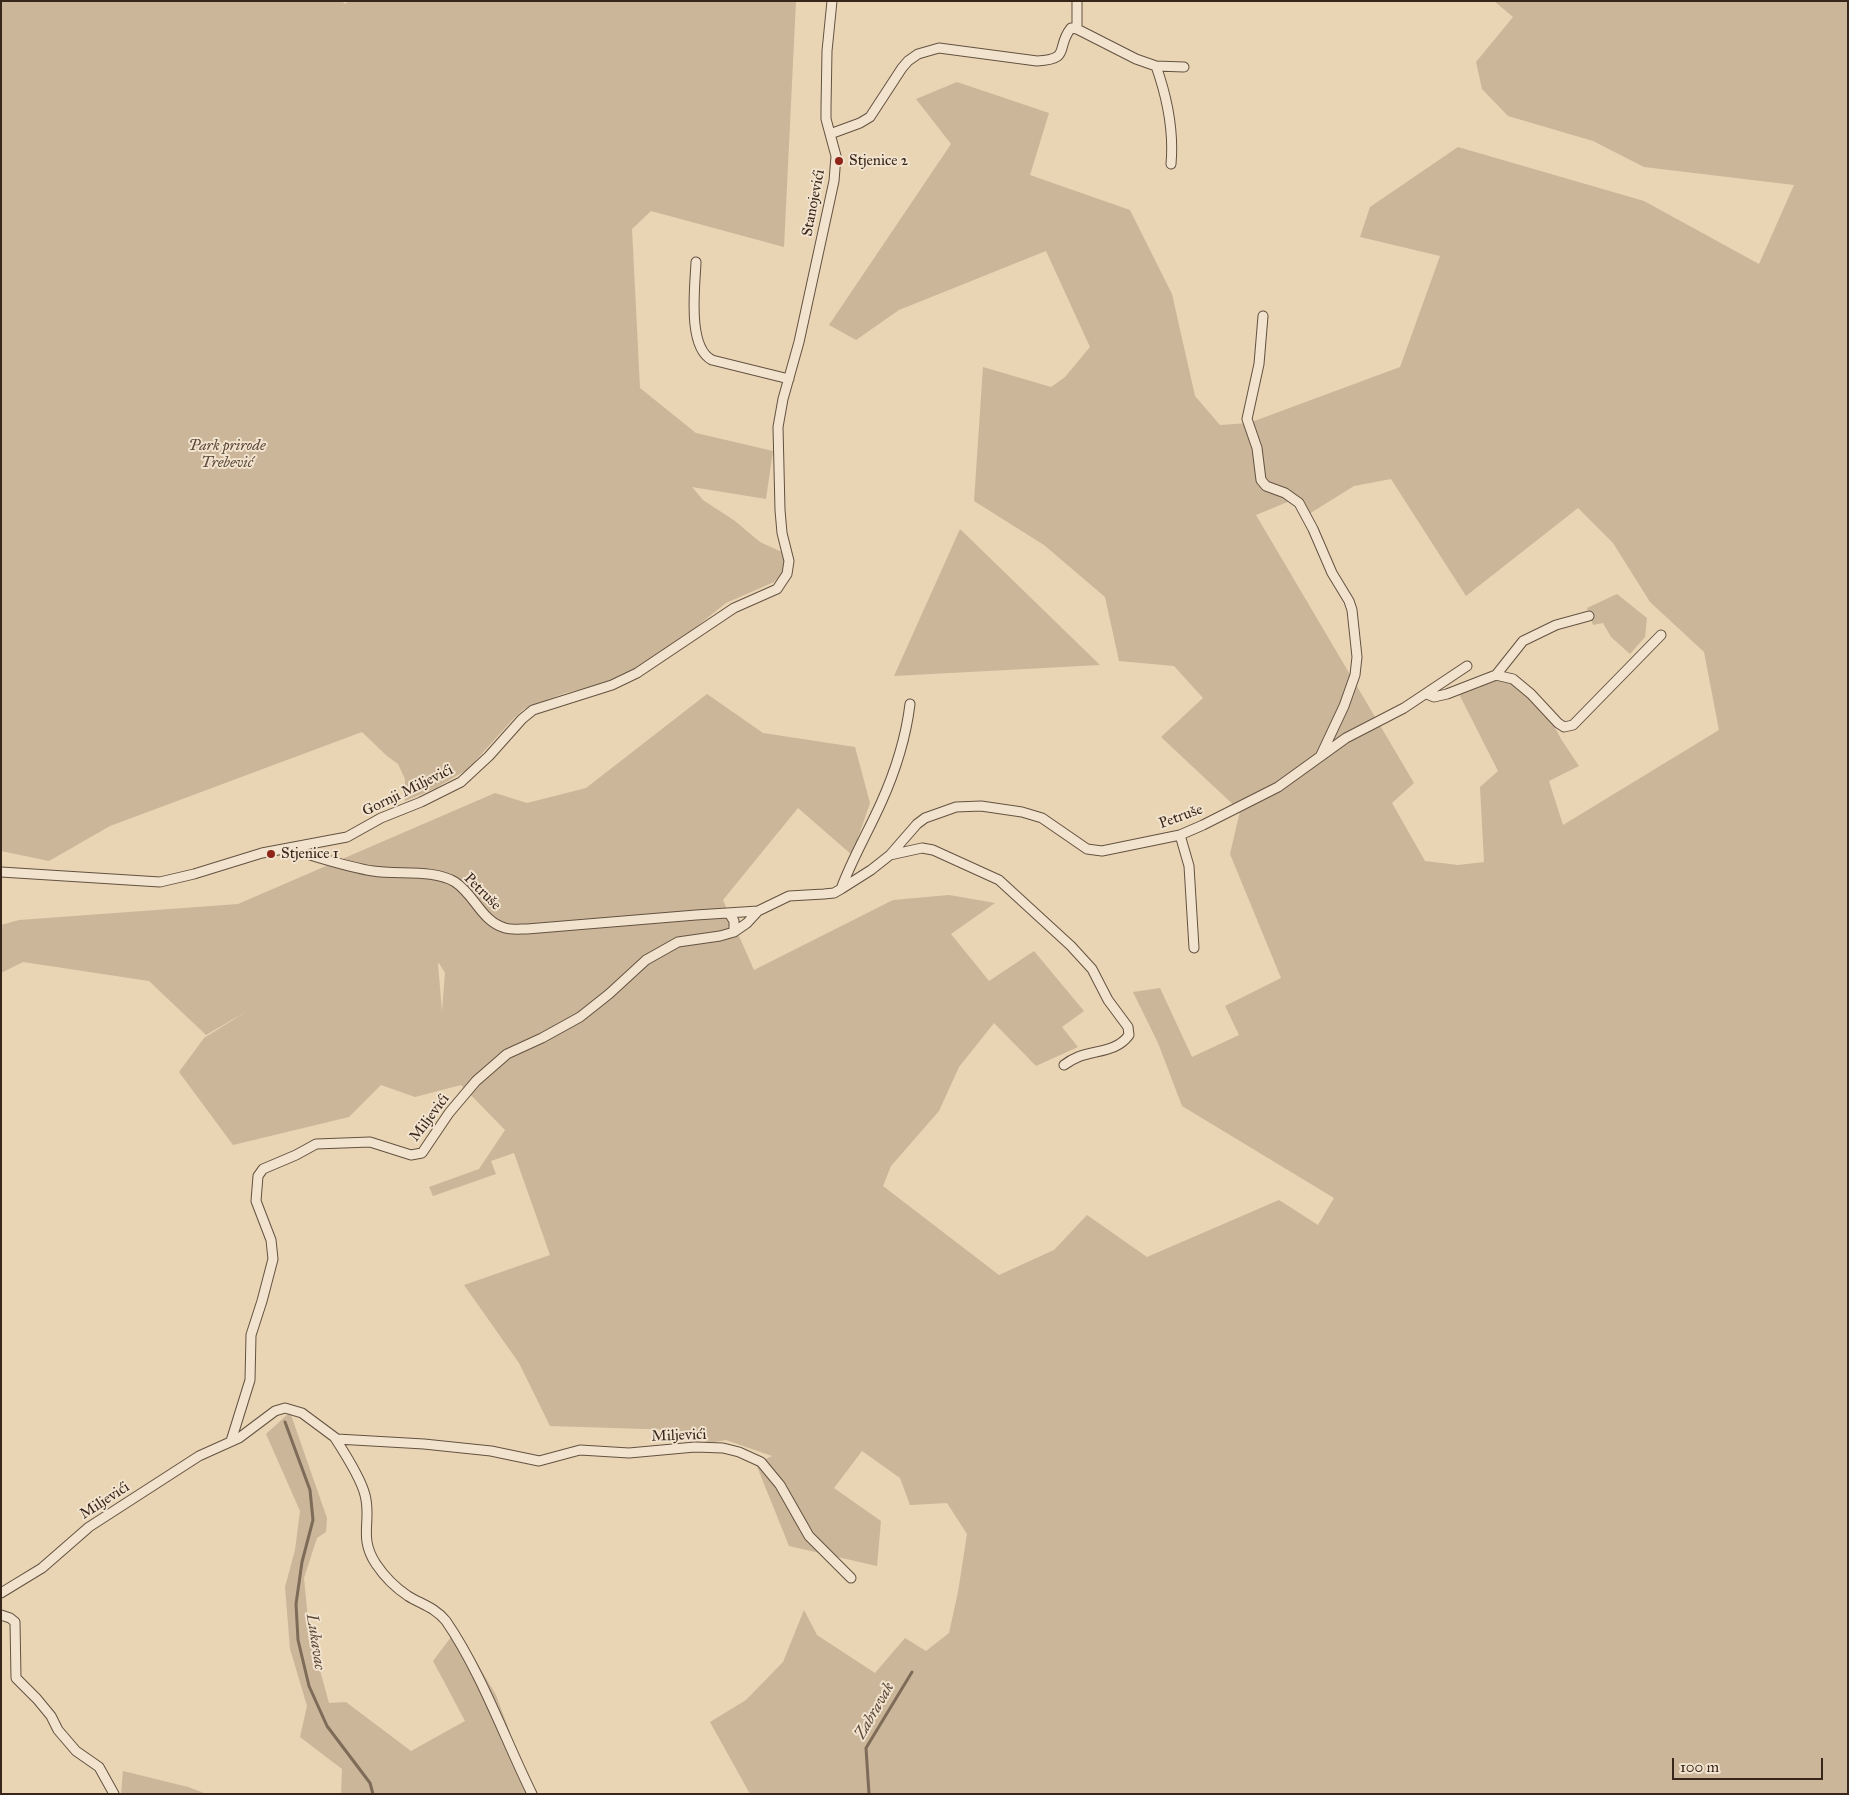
<!DOCTYPE html>
<html>
<head>
<meta charset="utf-8">
<style>
	body { margin:0 }
	#map { position:relative; width:1849px; height:1795px; overflow:hidden; background:#e9d4b4; font-family:"IM FELL Great Primer",serif }
	canvas { display:block }
	.frame { position:absolute; inset:0; border:2px solid #38261b; pointer-events:none }
	.scale { position:absolute; left:1672px; top:1758px; width:151px; height:22px; box-sizing:border-box; border:2px solid #38261b; border-top:0; padding-left:6px; font-size:15px; line-height:18px; white-space:nowrap; color:#38261b; -webkit-text-stroke:4px #f1e3ce; paint-order:stroke }
</style>
</head>
<body>
<div id="map">
<canvas width="1849" height="1795"></canvas>
<div class="frame"></div>
<div class="scale">100 m</div>
</div>
<script>
const context = document.querySelector('canvas').getContext('2d');
context.lineJoin = 'round';
function fillPath(path, color) { context.fillStyle = color; context.fill(path, 'evenodd'); }
function stroke(path, color, width, dash) { context.strokeStyle = color; context.lineWidth = width; context.lineCap = dash ? 'butt' : 'round'; context.setLineDash(dash || []); context.stroke(path); }
function drawText(font, color, halo, rows, align = 'center') {
  context.font = font + ' "IM FELL Great Primer",serif'; context.lineWidth = 4; context.setLineDash([]); context.textBaseline = 'middle'; context.strokeStyle = halo; context.fillStyle = color; for (const [text, x, y, turn = 0] of rows) {
    context.save(); context.translate(x, y); context.rotate((+turn || 0) * Math.PI / 180); context.textAlign = isNaN(turn) ? turn : align; if (halo) context.strokeText(text, 0, 0); context.fillText(text, 0, 0); context.restore();
  }
}
const green = new Path2D(`
	M1 1H342L345 4 348 1H796L784 247 651 211 632 229 640 388 696 433 773 451 766 499 692 487 703 500 735 521 760 542 784 553V568L780 576 774 582 726 603 676 643 631 671 605 683 565 693 524 709 514 718 468 769 436 788 405 801V779L398 764 387 756 362 732 110 826 49 861 1 851Z
	M1494 1H1848V1794H750L710 1722 746 1700 783 1662 804 1610 817 1635 875 1673 905 1638 926 1651 949 1633 958 1592 967 1534 947 1503 910 1505 900 1478 862 1451 834 1488 881 1521 877 1566 789 1546 756 1464 772 1456 726 1440 709 1443 677 1430 550 1426 519 1363 464 1285 550 1255 514 1153 491 1161 496 1174 433 1196 429 1187 479 1169 505 1130 461 1085 415 1097 381 1085 349 1117 233 1145 179 1072 204 1038 249 1010 206 1035 149 981 23 962 1 973V925L19 920 238 904 495 793 527 803 586 788 707 694 763 733 855 747 870 803 852 855 798 808 723 900 754 970 893 900 949 895 995 903 951 934 989 981 1034 951 1084 1011 1062 1027 1078 1047 1036 1066 994 1023 959 1067 939 1111 891 1166 883 1186 999 1275 1054 1250 1087 1215 1147 1257 1279 1200 1318 1225 1334 1198 1182 1106 1158 1043 1133 992 1160 988 1192 1057 1239 1035 1225 1006 1281 978 1230 854 1240 811 1161 737 1203 698 1174 666 1119 661 1105 597 1044 545 974 501 983 367 1051 387 1065 377 1090 347 1046 251 899 310 856 340 829 325 951 144 916 99 957 82 1049 113 1030 175 1130 210 1172 294 1195 396 1220 425 1249 423 1400 367 1440 256 1360 237 1370 207 1458 147 1644 201 1759 264 1794 185 1644 167 1593 141 1508 116 1482 89 1476 62 1513 17ZM1391 479 1466 596 1578 508 1613 543 1650 602 1704 652 1719 730 1563 825 1549 781 1579 766 1561 739 1552 722 1510 679 1489 680 1459 694 1498 771 1480 787 1484 862 1458 865 1425 861 1392 803 1414 783 1256 515 1290 501 1309 514 1354 486ZM439 963 445 973 442 1011 438 964Z
	M960 529 1100 665 894 676Z
	M1617 594 1647 618 1645 637 1630 654 1611 637 1603 623 1593 625 1587 608Z
	M290 1412 327 1518 326 1532 317 1538 304 1578 309 1630 329 1703 346 1702 411 1751 465 1721 433 1661 457 1629 496 1695 533 1794H341L342 1769 300 1737 307 1706 290 1649 285 1587 295 1550 300 1511 266 1434Z
	M123 1771 188 1787 207 1794H121Z`);
const stream = new Path2D(`
	M285 1422 310 1490 313 1520 302 1562 296 1604 298 1640 309 1686 327 1726 370 1783 373 1794
	M869 1794 866 1748 912 1672`);
const street = new Path2D(`
	M1077 1V29
	M1156 66C1167 97 1174 131 1171 164
	M830 134 860 123 870 117 902 68 908 61 918 54 939 48 1037 61C1072 59 1055 48 1071 28L1077 29 1136 59 1156 66 1184 67
	M696 262C695 287 687 347 712 360L789 379
	M1263 316 1259 364 1247 419 1257 448 1261 480 1266 486 1285 493 1299 503 1313 529 1332 573 1349 601 1352 610 1357 657 1355 675 1344 706 1321 755
	M1496 675 1523 641 1556 625 1589 616
	M1427 694 1434 697 1447 694 1496 675 1513 679 1531 694 1558 723 1564 727 1573 725 1661 635
	M1180 835 1189 866 1194 948
	M292 850C319 857 346 867 373 871 398 875 434 869 455 882 475 895 481 921 505 928 512 930 520 929 527 929L696 915 758 911
	M890 855 922 848 933 850 999 880 1071 946 1092 969 1108 1000 1128 1027 1129 1035C1117 1052 1096 1050 1078 1057 1073 1059 1068 1062 1064 1065
	M1 872 160 882 194 874 262 853 347 837 381 818 421 802 461 782 489 756 522 719 533 710 612 685 637 673 734 608 777 589 787 574 789 561 782 533 780 510 778 427 783 399 799 342 834 181 836 156 826 119V108L827 51 832 1
	M841 889C852 859 868 832 881 803 895 772 906 737 910 704
	M729 913 734 921V932
	M335 1438C344 1452 361 1478 365 1495 372 1521 358 1537 376 1564 384 1576 396 1588 408 1596 421 1604 436 1608 446 1621 481 1672 504 1737 532 1794
	M231 1441 250 1380 251 1335 262 1301 273 1259 271 1240 256 1201 258 1176 263 1169 296 1155 316 1144 370 1142 411 1155 422 1153 449 1113 476 1081 507 1054 542 1038 580 1017 609 994 646 960 678 942 720 936 734 932 747 923 758 911 789 896 824 894 834 893 841 889 871 870 890 855 917 824 925 818 956 807 981 806 1022 812 1042 818 1087 849 1102 851 1180 835 1203 825 1278 787 1346 738 1404 708 1467 666
	M1 1593 42 1568 89 1527 199 1456 239 1438 275 1411 285 1408 302 1413 337 1439 424 1444 491 1451 539 1461 580 1450 629 1453 695 1447 723 1448 739 1452 761 1462 780 1485 809 1536 851 1578
	M1 1615 10 1618 15 1622 16 1678 37 1699 51 1716 58 1730 76 1751 99 1767 114 1794`);
const markers = [
	[839,161,5,"#8f2418"],
	[271,854,5,"#8f2418"]
];
const poiNames = [
	["Stjenice 2",849,161],
	["Stjenice 1",281,854]
];
const streetNames = [
	["Stanojevići",814,203,-79],
	["Gornji Miljevići",408,791,-26],
	["Petruše",1181,817,-20],
	["Petruše",482,892,45],
	["Miljevići",430,1118,-53],
	["Miljevići",679,1436,-2],
	["Miljevići",105,1501,-33]
];
const parkNames = [
	["Park prirode",227,446],
	["Trebević",227,463]
];
const waterNames = [
	["Lukavac",315,1642,81],
	["Zabravak",875,1711,-60]
];
fillPath(green, '#cbb69a');
stroke(stream, '#7e6b58', 3);
stroke(street, '#645241', 11);
stroke(street, '#f1e3ce', 9);
for (const [x, y, r, color] of markers) { const dot = new Path2D(); dot.arc(x, y, r, 0, 2 * Math.PI); context.fillStyle = color; context.fill(dot); stroke(dot, '#f1e3ce', 2); }
drawText('15px', '#38261b', '#f1e3ce', poiNames, 'left');
drawText('15px', '#38261b', '#f1e3ce', streetNames);
drawText('italic 15px', '#5d4a3b', '#f1e3ce', parkNames);
drawText('italic 16px', '#5b4839', '#f1e3ce', waterNames);
</script>
</body>
</html>
